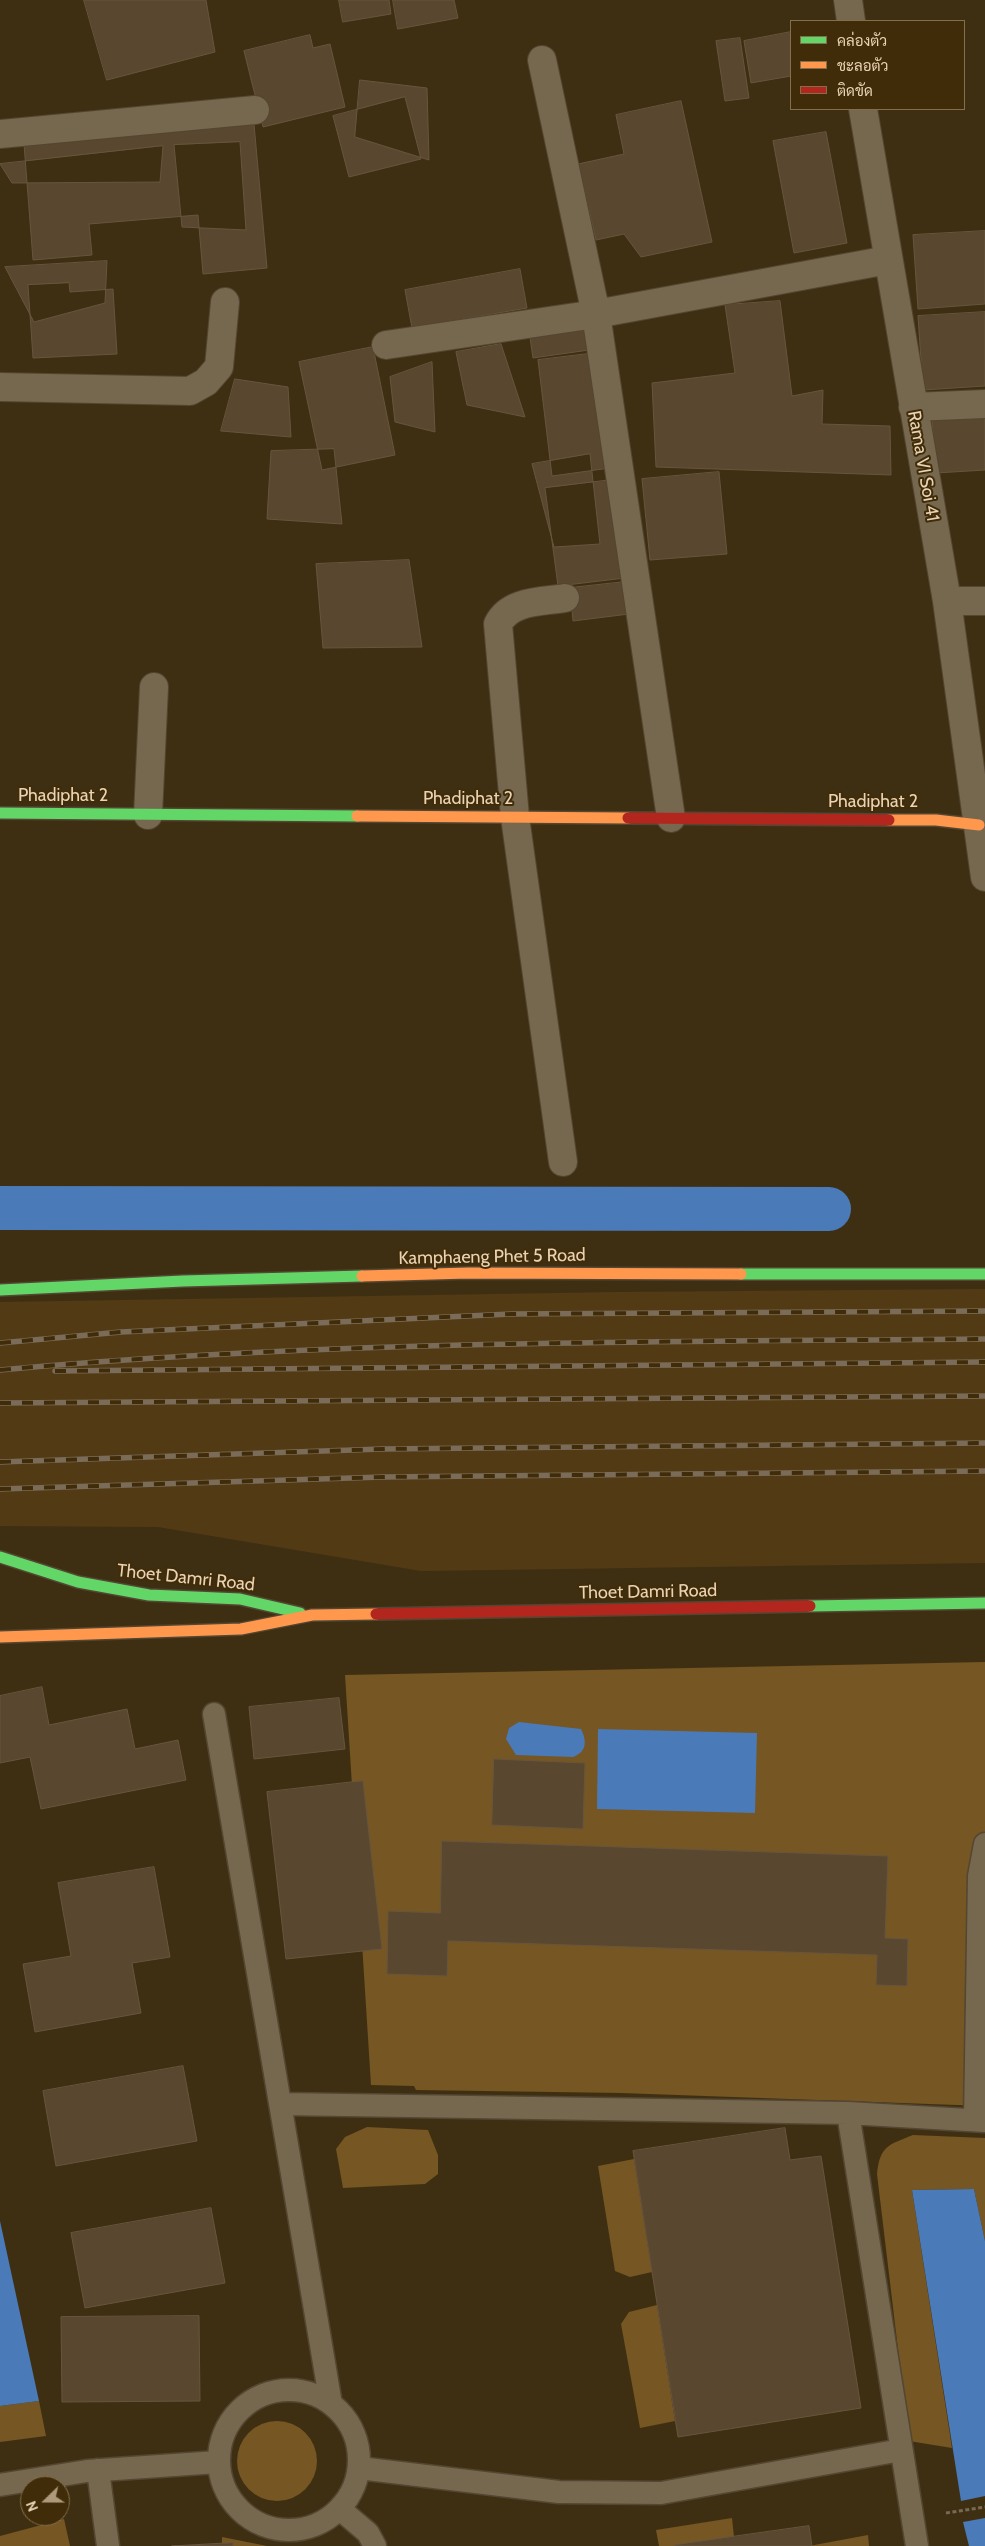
<!DOCTYPE html>
<html>
<head>
<meta charset="utf-8">
<style>
	body { margin:0 }
	#map { position:relative; width:985px; height:2546px; overflow:hidden; background:#3f2f12; font-family:Cabin,Sarabun,sans-serif }
	canvas { display:block }
	.legend { position:absolute; left:790px; top:20px; width:175px; height:90px; box-sizing:border-box; background:#412c09; border:1px solid #846f4d; margin:0; padding:6px 9px; list-style:none; font-size:15px; color:#e9d3b4 }
	.legend li { display:flex; align-items:center; gap:10px; height:25px }
	.legend b { width:25px; border:1px solid #846f4d }
	.north { position:absolute; left:20px; top:2476px; width:50px; height:50px; box-sizing:border-box; background:#412c09; border:1px solid #846f4d; border-radius:50%; rotate:248deg; font-size:14px; font-weight:700; line-height:20px; text-align:center; color:#e9d3b4 }
	.north::after { content:''; display:block; margin:auto; width:18px; height:22px; background:#ae9a7b; clip-path:polygon(50% 0,100% 100%,50% 72%,0 100%) }
</style>
</head>
<body>
<div id="map">
<canvas width="985" height="2546"></canvas>
<ul class="legend">
<li><b style="height:6px;background:#63d668"></b>คล่องตัว</li>
<li><b style="height:6px;background:#ff974d"></b>ชะลอตัว</li>
<li><b style="height:6px;background:#b3261e"></b>ติดขัด</li>
</ul>
<div class="north">N</div>
</div>
<script>
const context = document.querySelector('canvas').getContext('2d');
context.lineJoin = 'round';
function fillPath(path, color) { context.fillStyle = color; context.fill(path, 'evenodd'); }
function stroke(path, color, width, dash) { context.strokeStyle = color; context.lineWidth = width; context.lineCap = dash ? 'butt' : 'round'; context.setLineDash(dash || []); context.stroke(path); }
function drawText(font, color, halo, rows, align = 'center') {
  context.font = font + ' Cabin,sans-serif'; context.lineWidth = 4; context.setLineDash([]); context.textBaseline = 'middle'; context.strokeStyle = halo; context.fillStyle = color; for (const [text, x, y, turn = 0] of rows) {
    context.save(); context.translate(x, y); context.rotate((+turn || 0) * Math.PI / 180); context.textAlign = isNaN(turn) ? turn : align; if (halo) context.strokeText(text, 0, 0); context.fillText(text, 0, 0); context.restore();
  }
}
const built = new Path2D(`
	M985 1289V1563L421 1571 158 1527 0 1526V1302L617 1292Z`);
const green = new Path2D(`
	M985 1662V2106L621 2093 416 2090 414 2086 371 2085 345 1675Z
	M367 2127 428 2130 438 2155V2174L425 2184 343 2188 336 2149 345 2137Z
	M913 2135 985 2138V2241L974 2189 912 2190 952 2448 909 2441 877 2174C880 2146 888 2145 913 2135Z
	M634 2159 652 2272 630 2277 615 2271 598 2166Z
	M657 2305 675 2421 640 2428 621 2324 629 2312Z
	M39 2401 46 2436 0 2442V2406Z
	M237 2461a40 40 0 1 1 80 0a40 40 0 1 1-80 0Z
	M732 2518 734 2537 675 2546H659L656 2530Z
	M64 2519 70 2546H0V2536Z
	M868 2535 869 2546H809Z
	M222 2537 267 2546H222Z`);
const water = new Path2D(`
	M519 1722 581 1729C587 1741 587 1752 573 1757L516 1755 506 1739 509 1728Z
	M598 1729 757 1733 755 1813 597 1809Z
	M974 2189 985 2241V2496L961 2501 912 2190Z
	M0 2221 39 2401 0 2406Z
	M985 2518V2546H969L963 2522Z`);
const canal = new Path2D(`
	M0 1208 829 1209`);
const building = new Path2D(`
	M84 0H206L215 52 107 80Z
	M339 0H389L391 14 343 22Z
	M393 0H454L458 18 398 29Z
	M791 32V76L751 83 744 41Z
	M310 35 313 48 330 44 345 107 263 127 244 51Z
	M740 38 749 98 725 101 716 41Z
	M360 80 427 88 429 160 355 137Z
	M405 97 421 159 349 177 333 116Z
	M681 101 712 242 641 257 624 234 596 240 578 164 624 154 616 115Z
	M254 124 267 268 203 274 198 215 89 224 92 255 33 260 24 144Z
	M826 132 847 243 794 253 773 141Z
	M240 142 246 230 182 227 174 145Z
	M163 146 160 182 12 183 0 164Z
	M985 231V304L918 309 913 235Z
	M107 261 105 303 34 322 5 267Z
	M520 269 527 308 412 328 405 290Z
	M69 283 70 292 113 289 117 354 33 358 28 285Z
	M780 301 792 396 823 390 822 424 890 426 891 475 656 467 652 383 735 373 725 305Z
	M985 312V386L923 390 918 316Z
	M591 321 596 349 533 358 529 331Z
	M501 344 525 417 467 405 456 352Z
	M373 347 395 455 322 470 299 362Z
	M596 353 610 468 552 476 538 360Z
	M432 362 435 432 395 422 390 377Z
	M235 379 288 387 291 437 221 431Z
	M985 417V470L936 473 932 421Z
	M334 449 342 524 267 519 271 451Z
	M590 454 600 544 554 547 532 464Z
	M719 472 727 554 650 560 642 479Z
	M612 480 625 578 558 586 545 488Z
	M409 560 422 647 323 648 316 564Z
	M625 582 629 614 573 621 570 588Z
	M42 1687 49 1725 127 1709 135 1749 178 1740 186 1780 41 1809 30 1757 0 1763V1696Z
	M339 1698 345 1749 254 1759 249 1707Z
	M494 1759 585 1763 583 1829 492 1825Z
	M363 1781 382 1949 286 1959 267 1792Z
	M442 1841 888 1856 885 1938 908 1939 907 1986 876 1985 877 1955 448 1941 447 1976 387 1974 388 1911 440 1913Z
	M154 1867 170 1957 132 1963 141 2013 35 2032 23 1964 71 1956 58 1883Z
	M183 2066 197 2141 56 2166 43 2091Z
	M785 2128 790 2160 821 2156 861 2408 678 2437 633 2151Z
	M211 2208 225 2283 85 2308 71 2233Z
	M199 2316 200 2401 62 2402 61 2317Z
	M809 2526 812 2546H675V2545Z
	M233 2543V2546H172Z`);
const path = new Path2D(`
	M946 2513 985 2507`);
const lane = new Path2D(`
	M214 1714 331 2404
	M282 2104 848 2113 985 2121
	M848 2113 917 2546
	M975 2120 979 1876 985 1844
	M219 2460a70 70 0 1 1 140 0a70 70 0 1 1-140 0Z
	M359 2468 559 2492 661 2493 901 2450
	M98 2470 108 2546
	M0 2485 87 2471 218 2462
	M341 2510 368 2533 375 2546`);
const street = new Path2D(`
	M848 0 851 21
	M542 60 596 314 671 818
	M863 109 947 601 985 877
	M0 134 255 110
	M386 345 596 314 888 260
	M0 387 190 391 206 382 219 367 225 302
	M913 407 985 404
	M947 601H985
	M148 815 154 687
	M563 1162 515 817 498 624C510 600 542 602 565 598`);
const fast = new Path2D(`
	M0 813 357 816
	M741 1274H985
	M0 1290 183 1281 362 1276
	M0 1557 78 1582 149 1595 240 1599 300 1613
	M810 1606 985 1603`);
const slow = new Path2D(`
	M357 816 628 818
	M889 820H936L979 825
	M362 1276 468 1273 741 1274
	M0 1637 241 1629 312 1615 376 1614`);
const jam = new Path2D(`
	M628 818 889 820
	M376 1614 810 1606`);
const rail = new Path2D(`
	M0 1343 121 1332 511 1314 985 1311
	M0 1370C327 1340 657 1342 985 1339
	M55 1371 985 1362
	M0 1403 985 1396
	M0 1462 382 1449 985 1443
	M0 1489 383 1477 985 1471`);
const streetNames = [
	["Rama VI Soi 41",923,466,80],
	["Phadiphat 2",63,796],
	["Phadiphat 2",468,799],
	["Phadiphat 2",873,802],
	["Kamphaeng Phet 5 Road",492,1257,-1],
	["Thoet Damri Road",186,1578,6],
	["Thoet Damri Road",648,1592,-1]
];
fillPath(built, '#523a15');
fillPath(green, '#765622');
fillPath(water, '#4a7ab8');
stroke(canal, '#4a7ab8', 44);
fillPath(building, '#59472f');
stroke(building, '#67553e', 1);
stroke(lane, '#534632', 25);
stroke(street, '#534632', 30);
stroke(fast, '#534632', 14);
stroke(slow, '#534632', 14);
stroke(jam, '#534632', 14);
stroke(path, '#776a53', 3, [4, 2.5]);
stroke(lane, '#76674f', 22);
stroke(street, '#76674f', 28);
stroke(fast, '#63d668', 11);
stroke(slow, '#ff974d', 11);
stroke(jam, '#b3261e', 11);
stroke(rail, '#7a6c58', 5.5);
stroke(rail, '#412c09', 4, [11]);
drawText('18px', '#e9d3b4', '#412c09', streetNames);
</script>
</body>
</html>
